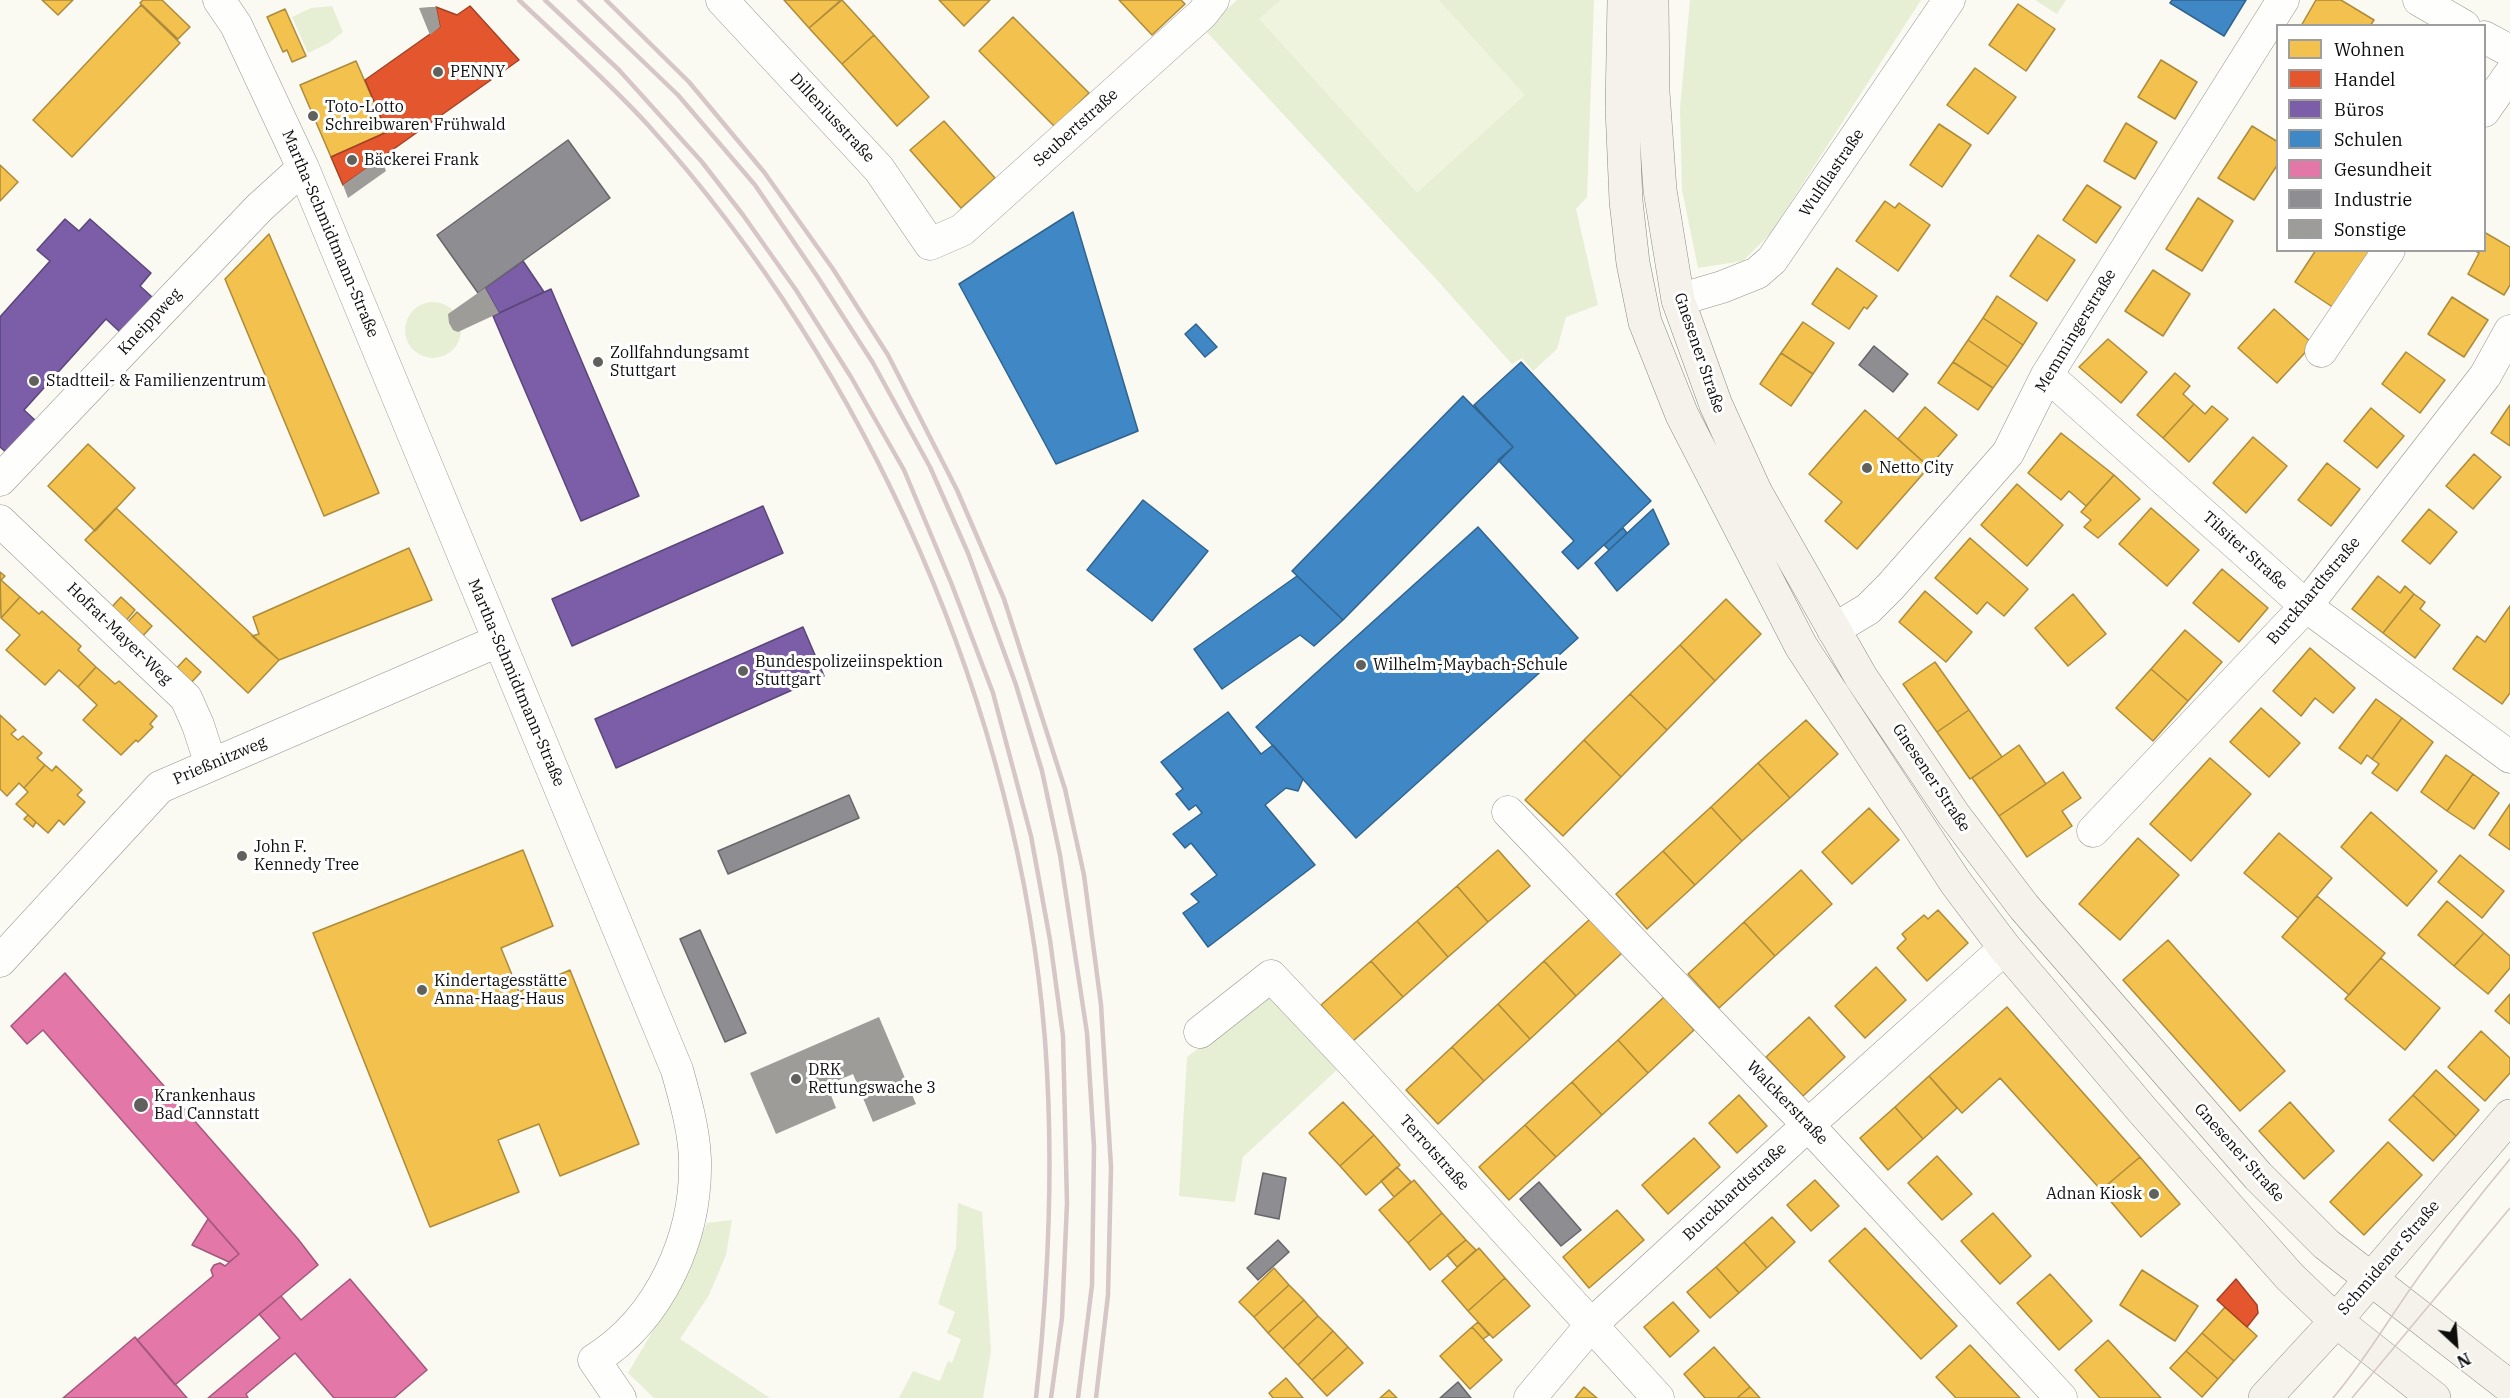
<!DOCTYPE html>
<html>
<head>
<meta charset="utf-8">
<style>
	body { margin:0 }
	#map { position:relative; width:2510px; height:1398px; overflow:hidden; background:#faf9f2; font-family:"IBM Plex Serif",serif }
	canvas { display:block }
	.legend { position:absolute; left:2276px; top:24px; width:210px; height:228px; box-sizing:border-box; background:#fff; border:2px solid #9e9e9e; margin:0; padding:8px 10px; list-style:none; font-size:18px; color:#0d0d0d }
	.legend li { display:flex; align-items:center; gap:12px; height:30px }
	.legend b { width:30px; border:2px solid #9e9e9e }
	.north { position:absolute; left:2426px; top:1314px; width:60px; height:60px; -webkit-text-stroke:4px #fff; paint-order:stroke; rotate:154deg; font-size:16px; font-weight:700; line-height:24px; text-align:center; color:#0d0d0d }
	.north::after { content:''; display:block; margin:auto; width:21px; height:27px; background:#0d0d0d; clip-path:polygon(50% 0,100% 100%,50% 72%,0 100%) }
</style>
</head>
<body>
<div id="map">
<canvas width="2510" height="1398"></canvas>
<ul class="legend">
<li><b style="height:16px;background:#f2c14e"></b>Wohnen</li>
<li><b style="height:16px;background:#e4572e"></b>Handel</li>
<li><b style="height:16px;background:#7b5ea7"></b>Büros</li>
<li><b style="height:16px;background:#3f88c5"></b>Schulen</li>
<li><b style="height:16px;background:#e377a8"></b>Gesundheit</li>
<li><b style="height:16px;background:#8d8d92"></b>Industrie</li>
<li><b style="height:16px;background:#9e9c98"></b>Sonstige</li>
</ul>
<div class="north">N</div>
</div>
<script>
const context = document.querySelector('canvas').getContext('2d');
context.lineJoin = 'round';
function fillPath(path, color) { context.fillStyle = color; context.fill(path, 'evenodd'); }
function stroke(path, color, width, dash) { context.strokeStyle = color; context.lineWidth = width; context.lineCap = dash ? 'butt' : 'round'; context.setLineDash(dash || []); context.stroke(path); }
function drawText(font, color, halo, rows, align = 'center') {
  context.font = font + ' "IBM Plex Serif",serif'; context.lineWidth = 6; context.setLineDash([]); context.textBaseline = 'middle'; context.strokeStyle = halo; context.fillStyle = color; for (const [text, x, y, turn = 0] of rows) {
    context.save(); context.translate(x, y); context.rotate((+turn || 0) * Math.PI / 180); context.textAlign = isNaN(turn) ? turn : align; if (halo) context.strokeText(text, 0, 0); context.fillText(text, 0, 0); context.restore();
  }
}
const green = new Path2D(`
	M1237 0H1594L1587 197 1576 209 1598 305 1566 317 1557 349 1533 371 1522 358 1512 364 1437 280 1205 30Z
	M1690 0H1921L1771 233 1743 261 1698 268 1682 190 1680 108Z
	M2035 0H2066L2057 14Z
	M332 6 343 32 329 43 308 53 292 17 311 8Z
	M405 330a28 28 0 1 1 56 0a28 28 0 1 1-56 0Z
	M1272 994 1340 1067 1243 1157 1235 1202 1179 1196 1187 1057Z
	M958 1203 982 1212 991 1351 983 1398H899L913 1371 940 1381 948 1361 952 1363 961 1339 947 1333 955 1312 938 1304 956 1248Z
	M732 1220 726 1255 709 1295 680 1339 770 1398H654L628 1373 673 1297 707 1223Z`);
const pitch = new Path2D(`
	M1280 0H1439L1525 95 1417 193 1259 19Z`);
const homes = new Path2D(`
	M42 0H73L58 15Z
	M143 0H162L190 27 178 39 140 3Z
	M784 0H841L809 28Z
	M842 0 874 35 842 64 809 28Z
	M939 0H990L964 26Z
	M1119 0H1181L1185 4 1152 35Z
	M2316 0H2341L2374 20 2370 26H2301Z
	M2018 4 2055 29 2026 71 1989 45Z
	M141 5 180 43 72 157 33 120Z
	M285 9 306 56 292 62 287 50 283 52 267 17Z
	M1013 17 1089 93 1055 127 979 51Z
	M874 35 929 97 897 126 842 64Z
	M2161 60 2197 82 2175 119 2138 97Z
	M356 61 387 132 331 157 300 85Z
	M1975 68 2016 97 1988 134 1947 105Z
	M944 121 995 178 961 208 910 150Z
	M2126 123 2157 142 2135 179 2104 161Z
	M1939 124 1971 145 1942 187 1910 165Z
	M2252 126 2278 142V164L2254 200 2218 178Z
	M0 165 18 182 0 201Z
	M2087 185 2121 207 2096 243 2063 220Z
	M2198 198 2233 221 2202 271 2166 249Z
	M1885 201 1895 208 1899 203 1930 225 1898 271 1856 241Z
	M2484 232 2510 247V285L2504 295 2468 274 2479 253 2474 250H2484Z
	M269 234 379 493 324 516 225 279Z
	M2038 235 2075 260 2047 301 2010 276Z
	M2316 250H2374L2334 308 2295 282Z
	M1837 268 1877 296 1867 309 1864 307 1849 329 1812 304Z
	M2153 270 2190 294 2163 336 2125 311Z
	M1997 296 2037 323 2023 345 1983 318Z
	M2452 297 2488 320 2464 357 2428 334Z
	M2274 309 2313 344 2277 383 2238 348Z
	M1983 318 2023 345 2008 367 1968 340Z
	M1803 322 1834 343 1813 374 1781 353Z
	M2108 339 2147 372 2121 403 2079 367Z
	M1968 340 2008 367 1993 388 1953 362Z
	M2406 352 2445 380 2420 413 2382 384Z
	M1781 353 1813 374 1791 406 1760 384Z
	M1953 362 1993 388 1978 410 1938 383Z
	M2175 373 2190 386 2183 394 2194 404 2163 438 2137 415Z
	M2194 404 2205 414 2212 406 2228 419 2189 462 2163 438Z
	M2510 405V446L2491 433Z
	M1925 407 1957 435 1929 467 1898 439Z
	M2371 408 2404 436 2377 468 2344 441Z
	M1865 410 1929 467 1857 549 1825 521 1842 502 1809 474Z
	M2061 433 2114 475 2086 506 2069 491 2061 500 2028 473Z
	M2253 437 2287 466 2246 513 2213 483Z
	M88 444 135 488 95 531 48 486Z
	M2474 454 2501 477 2473 509 2446 486Z
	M2327 463 2360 489 2331 526 2298 500Z
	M2114 475 2140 499 2098 538 2084 527 2091 520 2081 512Z
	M2017 484 2063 525 2027 566 1981 525Z
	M116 508 279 660 248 693 85 540Z
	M2151 508 2199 550 2167 586 2119 544Z
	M2429 509 2457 532 2430 564 2402 541Z
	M1970 538 2028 589 2004 616 1987 602 1977 614 1935 578Z
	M409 548 432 600 279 660 252 636 259 634 253 617Z
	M2222 569 2268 608 2239 642 2193 603Z
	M0 572 5 576 1 580 20 597 1 618Z
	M2378 576 2400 593 2405 586 2414 594 2383 633 2352 609Z
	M1925 591 1972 632 1946 662 1899 622Z
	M2073 594 2106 634 2068 666 2035 628Z
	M2414 594 2425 602 2420 609 2440 625 2415 658 2383 633Z
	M20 597 39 614 42 611 81 646 78 650 96 667 78 687 59 670 45 685 6 650 20 635 1 618Z
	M121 597 135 610 124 623 109 610Z
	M1726 599 1761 634 1715 681 1680 645Z
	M2510 606V693L2502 704 2453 669 2477 636 2485 642Z
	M137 612 152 626 140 639 125 625Z
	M2185 630 2222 662 2188 701 2151 669Z
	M1680 645 1715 681 1667 730 1630 694Z
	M2310 648 2355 688 2333 713 2315 698 2301 716 2273 691Z
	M186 658 201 672 189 685 174 671Z
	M1935 662 1969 710 1937 732 1903 684Z
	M96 667 115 684 119 681 157 716 150 724 153 727 138 742 136 740 121 755 83 720 97 705 78 687Z
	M2151 669 2188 701 2153 741 2116 708Z
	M1630 694 1667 730 1621 777 1584 740Z
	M2376 699 2402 718 2372 759 2367 755 2361 764 2339 748Z
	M2261 708 2300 743 2269 777 2230 742Z
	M1969 710 2002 757 1970 779 1937 732Z
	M0 715 16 730 11 734 18 740 23 736 42 753 37 758 45 765 24 788 19 783 7 796 0 789Z
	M2402 718 2433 742 2397 791 2372 773 2379 764 2372 759Z
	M1806 720 1838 754 1790 798 1758 763Z
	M1584 740 1621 777 1563 836 1525 800Z
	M2019 745 2046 784 1999 816 1972 778Z
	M2446 755 2473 774 2447 811 2421 792Z
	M2210 758 2251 794 2191 861 2150 824Z
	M1758 763 1790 798 1742 841 1711 807Z
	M45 765 52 771 56 766 82 790 77 795 85 802 64 825 59 820 48 833 16 804 28 792 24 788Z
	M2063 772 2081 798 2062 811 2072 826 2027 857 1999 816Z
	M2473 774 2499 793 2474 829 2447 811Z
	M2510 804V850L2489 835Z
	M1711 807 1742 841 1695 885 1663 851Z
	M1869 808 1899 840 1852 884 1822 852Z
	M2371 812 2437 871 2407 906 2341 847Z
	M28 815 36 822 33 827 24 819Z
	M2279 833 2332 878 2298 918 2244 873Z
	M2138 838 2179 875 2120 940 2079 904Z
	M523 850 553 926 501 948 519 992 570 970 639 1144 560 1176 539 1124 498 1140 519 1192 430 1227 313 933Z
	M1498 850 1530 886 1488 922 1457 886Z
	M1663 851 1695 885 1647 929 1616 894Z
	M2460 855 2504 891 2482 918 2438 882Z
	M1801 870 1832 904 1775 956 1744 922Z
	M1457 886 1488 922 1448 957 1417 921Z
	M2317 896 2385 953 2349 995 2282 937Z
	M2447 901 2484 933 2454 966 2418 935Z
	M1938 910 1968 943 1927 981 1897 948 1906 939 1902 934 1924 915 1928 919Z
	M1590 919 1622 953 1576 996 1544 961Z
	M1417 921 1448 957 1403 997 1371 961Z
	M1744 922 1775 956 1719 1008 1688 974Z
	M2484 933 2510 956V968L2488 994 2454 966Z
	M2168 940 2285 1071 2240 1111 2123 980Z
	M2381 958 2440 1008 2405 1050 2345 999Z
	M1371 961 1403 997 1353 1041 1321 1005Z
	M1544 961 1576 996 1530 1039 1498 1004Z
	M1876 967 1906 1000 1865 1038 1835 1006Z
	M2510 994V1024L2495 1011Z
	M1664 997 1694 1030 1648 1073 1618 1040Z
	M1498 1004 1530 1039 1484 1081 1452 1047Z
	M2007 1007 2140 1157 2101 1190 2000 1078 1962 1113 1929 1076Z
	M1809 1017 1845 1057 1803 1096 1766 1057Z
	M2481 1031 2510 1058V1073L2485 1101 2448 1067Z
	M1618 1040 1648 1073 1602 1115 1572 1082Z
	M1452 1047 1484 1081 1438 1124 1406 1090Z
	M2436 1070 2479 1110 2456 1136 2413 1095Z
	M1929 1076 1957 1108 1923 1139 1895 1107Z
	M1572 1082 1602 1115 1556 1157 1525 1125Z
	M1739 1095 1767 1126 1737 1153 1709 1123Z
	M2413 1095 2456 1136 2433 1161 2389 1120Z
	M1343 1102 1374 1135 1340 1166 1309 1133Z
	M2290 1102 2334 1151 2304 1179 2259 1131Z
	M1895 1107 1923 1139 1888 1170 1860 1138Z
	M1525 1125 1556 1157 1509 1200 1479 1167Z
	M1374 1135 1400 1165 1366 1195 1340 1166Z
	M1694 1138 1720 1167 1668 1214 1642 1185Z
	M2388 1142 2422 1175 2364 1235 2330 1202Z
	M1937 1156 1972 1194 1942 1220 1908 1183Z
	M2140 1157 2180 1204 2141 1237 2101 1190Z
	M1397 1167 1411 1182 1394 1197 1381 1181Z
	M1414 1180 1442 1213 1408 1243 1379 1210Z
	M1815 1180 1839 1206 1811 1231 1787 1205Z
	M1617 1210 1644 1240 1589 1288 1563 1257Z
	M1442 1213 1466 1240 1430 1270 1408 1243Z
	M1993 1213 2031 1256 2000 1284 1961 1241Z
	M1772 1217 1795 1242 1767 1268 1744 1242Z
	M1865 1228 1957 1326 1921 1359 1829 1261Z
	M1466 1240 1476 1250 1457 1267 1447 1255Z
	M1744 1242 1767 1268 1739 1293 1716 1267Z
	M1479 1248 1505 1278 1468 1311 1442 1281Z
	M1716 1267 1739 1293 1710 1318 1687 1292Z
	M1274 1268 1289 1285 1254 1317 1239 1302Z
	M2142 1270 2198 1306 2175 1341 2120 1305Z
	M2050 1274 2092 1321 2059 1350 2017 1303Z
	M1505 1278 1530 1306 1493 1338 1468 1311Z
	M1289 1285 1304 1300 1268 1333 1254 1317Z
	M1304 1300 1318 1316 1283 1349 1268 1333Z
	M1673 1302 1699 1331 1670 1357 1644 1327Z
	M2225 1307 2257 1336 2234 1361 2202 1333Z
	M1318 1316 1333 1331 1298 1365 1283 1349Z
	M1478 1322 1489 1335 1483 1339 1472 1327Z
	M1472 1327 1502 1360 1470 1389 1440 1356Z
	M1333 1331 1348 1347 1312 1380 1298 1365Z
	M2202 1333 2234 1361 2218 1379 2186 1351Z
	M2108 1340 2161 1398H2100L2075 1370Z
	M1970 1345 2020 1398H1956L1936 1377Z
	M1348 1347 1363 1363 1327 1396 1312 1380Z
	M1714 1347 1750 1387 1737 1398H1705L1684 1374Z
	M2186 1351 2218 1379 2202 1397 2170 1368Z
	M1286 1378 1303 1398H1273L1269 1393Z
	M1584 1387 1597 1398H1575Z
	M1750 1387 1760 1398H1737Z
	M1389 1390 1397 1398H1380Z`);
const shops = new Path2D(`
	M470 6 519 60 343 185 331 157 387 132 365 80 440 27 436 7 457 15Z
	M2236 1279 2257 1305 2258 1313 2247 1327 2217 1300Z`);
const offices = new Path2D(`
	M65 219 79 231 90 219 151 273 140 286 152 297 120 332 106 319 24 410 36 421 7 453 0 447V317L50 261 37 250Z
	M523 261 544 292 499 313 485 288Z
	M551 289 639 496 581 521 493 316Z
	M763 506 783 553 572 646 552 599Z
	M803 627 824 676 616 768 595 719Z`);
const schools = new Path2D(`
	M2172 0H2246L2224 36 2170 3Z
	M1073 212 1138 431 1056 464 959 284Z
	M1196 324 1217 347 1205 357 1185 334Z
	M1521 362 1651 501 1578 569 1562 552 1574 541 1498 460 1513 447 1474 405Z
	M1463 396 1513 447 1343 620 1292 571Z
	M1143 500 1208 551 1152 621 1087 570Z
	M1653 509 1669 544 1617 591 1595 563Z
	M1478 527 1578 638 1356 838 1256 727Z
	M1623 528 1627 533 1609 550 1604 545Z
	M1297 576 1343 620 1314 646 1300 635 1222 689 1194 649Z
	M1228 712 1261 754 1273 745 1303 779 1298 791 1286 788 1265 805 1315 865 1208 947 1183 913 1199 902 1191 894 1217 875 1191 843 1185 848 1173 834 1202 813 1196 805 1189 810 1176 794 1183 789 1161 762Z`);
const health = new Path2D(`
	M65 973 298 1239 318 1265 175 1385 137 1340 213 1276 211 1270 214 1265 220 1263 225 1266 239 1254 43 1030 27 1044 11 1026Z
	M208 1219 239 1254 229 1262 192 1245Z
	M350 1279 427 1370 394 1398H334L295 1353 246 1394 248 1398H208L280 1338 259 1314 281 1296 301 1320Z
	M135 1337 187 1398H63Z`);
const industry = new Path2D(`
	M568 140 610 198 478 293 437 235Z
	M1874 346 1908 374 1893 392 1859 365Z
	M849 795 859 818 728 874 718 851Z
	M700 930 746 1033 725 1042 680 939Z
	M1263 1173 1286 1178 1279 1219 1255 1214Z
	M1539 1182 1581 1230 1561 1246 1520 1199Z
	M1278 1240 1289 1252 1258 1280 1247 1268Z
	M1458 1382 1471 1398H1440Z`);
const building = new Path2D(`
	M430 7H436L440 27 430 35 419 8Z
	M381 158 386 171 348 198 343 185Z
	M485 288 499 313 458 332 453 330 449 323 448 314Z
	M879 1017 916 1104 873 1122 853 1074 827 1085 836 1108 776 1134 750 1073Z`);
const minor = new Path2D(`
	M219 0 236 25 303 168 677 1070C685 1099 694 1129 695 1160 697 1237 660 1319 594 1360L620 1398
	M722 0 879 169 930 244 962 230 1202 14 1213 0
	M2419 0 2464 26
	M2484 37 2510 51
	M2484 111 2510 74
	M1678 300 1722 287 1757 273 1772 260 1949 0
	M2321 351 2389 250
	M2047 375 2306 606 2510 757
	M0 480 259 208 303 168
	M0 521 186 698 198 725 211 765
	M1833 630 1868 609 1891 586 2008 453 2047 375 2283 0
	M1508 812 1808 1125 2061 1398
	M2093 831 2306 606 2485 376 2510 331
	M0 961 160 787 498 641
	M1200 1032 1271 976 1353 1063 1658 1398
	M1530 1398 1592 1324 1808 1125 2005 948`);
const secondary = new Path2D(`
	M1624 0 1622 108 1626 201 1633 263 1645 322 1682 415 1801 646 1956 883 2005 948 2143 1111 2290 1277 2335 1320 2434 1398
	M1652 0 1653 92 1660 190 1678 300 1716 405 1756 493 1861 677 1954 815 2024 907 2258 1176 2326 1244 2510 1387
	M2265 1398 2325 1333 2510 1116`);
const tram = new Path2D(`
	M2333 1398C2367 1358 2392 1313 2423 1271 2451 1232 2480 1195 2510 1159
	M2352 1398 2510 1208`);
const rail = new Path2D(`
	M519 0C562 41 608 81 648 125 869 370 1019 710 1045 1040 1054 1160 1049 1279 1036 1398
	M545 0 619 70 702 162 743 215 796 290 851 377 904 470 952 585 993 693 1031 836 1050 940 1063 1036 1067 1203 1062 1318 1051 1398
	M579 0 678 95 755 185 819 279 873 363 930 467 968 553 1016 685 1042 771 1060 855 1087 1033 1094 1147 1092 1285 1078 1398
	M606 0 689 82 764 172 833 269 888 355 957 490 1004 599 1065 789 1084 875 1101 1005 1111 1167 1108 1295 1096 1398`);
const markers = [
	[438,72,6,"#60605d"],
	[313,116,6,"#60605d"],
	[352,160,6,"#60605d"],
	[598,362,6,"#60605d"],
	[34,381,6,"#60605d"],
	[1867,468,6,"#60605d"],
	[1361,665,6,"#60605d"],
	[743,671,6,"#60605d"],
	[242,856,6,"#60605d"],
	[422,990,6,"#60605d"],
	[796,1079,6,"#60605d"],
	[141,1105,8,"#60605d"],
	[2154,1194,6,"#60605d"]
];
const poiNames = [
	["PENNY",450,72],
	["Toto-Lotto",325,107],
	["Schreibwaren Frühwald",325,125],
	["Bäckerei Frank",364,160],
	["Zollfahndungsamt",610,353],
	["Stuttgart",610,371],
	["Stadtteil- & Familienzentrum",46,381],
	["Netto City",1879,468],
	["Bundespolizeiinspektion",755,662],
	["Stuttgart",755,680],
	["Wilhelm-Maybach-Schule",1373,665],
	["John F.",254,847],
	["Kennedy Tree",254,865],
	["Kindertagesstätte",434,981],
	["Anna-Haag-Haus",434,999],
	["DRK",808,1070],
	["Rettungswache 3",808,1088],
	["Krankenhaus",154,1096],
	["Bad Cannstatt",154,1114],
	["Adnan Kiosk",2142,1194,"right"]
];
const streetNames = [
	["Dilleniusstraße",832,118,47],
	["Seubertstraße",1076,128,-42],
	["Wulfilastraße",1832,173,-56],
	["Martha-Schmidtmann-Straße",330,234,67],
	["Kneippweg",150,322,-47],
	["Memmingerstraße",2076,331,-59],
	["Gnesener Straße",1699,353,71],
	["Tilsiter Straße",2245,551,42],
	["Burckhardtstraße",2314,591,-50],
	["Hofrat-Mayer-Weg",119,634,44],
	["Martha-Schmidtmann-Straße",516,683,67],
	["Prießnitzweg",220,761,-23],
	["Gnesener Straße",1931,778,56],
	["Walckerstraße",1787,1103,46],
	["Terrotstraße",1434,1153,48],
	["Gnesener Straße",2239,1153,48],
	["Burckhardtstraße",1735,1192,-43],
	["Schmidener Straße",2389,1258,-49]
];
fillPath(green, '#e6efd3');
fillPath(pitch, '#eef4dd');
fillPath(homes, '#f2c14e');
stroke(homes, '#ad8b3a', 1.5);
fillPath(shops, '#e4572e');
stroke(shops, '#a44124', 1.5);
fillPath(offices, '#7b5ea7');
stroke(offices, '#5a4679', 1.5);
fillPath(schools, '#3f88c5');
stroke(schools, '#30638e', 1.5);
fillPath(health, '#e377a8');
stroke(health, '#a3577a', 1.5);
fillPath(industry, '#8d8d92');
stroke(industry, '#67676a', 1.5);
fillPath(building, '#9e9c98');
stroke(minor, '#949390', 33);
stroke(secondary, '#8a8a87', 34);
stroke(minor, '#fefefd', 32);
stroke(secondary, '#f4f2ea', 33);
stroke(tram, '#d6c6c7', 1.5);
stroke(rail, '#d6c6c7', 4.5);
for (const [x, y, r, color] of markers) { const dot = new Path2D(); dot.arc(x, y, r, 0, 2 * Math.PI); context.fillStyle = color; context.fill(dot); stroke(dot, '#fff', 2); }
drawText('16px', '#0d0d0d', '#fff', poiNames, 'left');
drawText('16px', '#0d0d0d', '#fff', streetNames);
</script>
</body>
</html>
